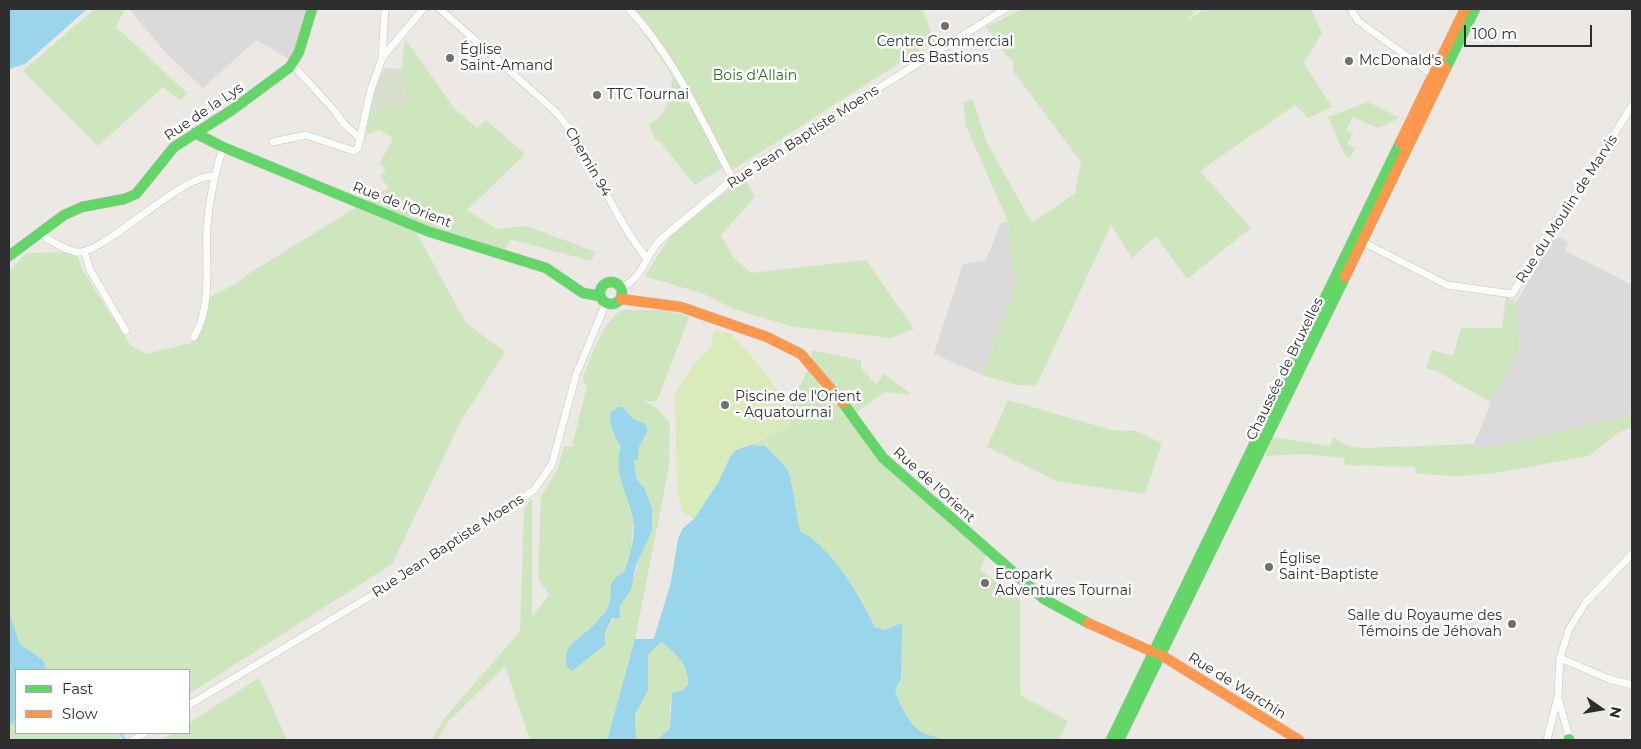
<!DOCTYPE html>
<html>
<head>
<meta charset="utf-8">
<style>
	body { margin:0 }
	#map { position:relative; width:1641px; height:749px; overflow:hidden; background:#ece8e4; font-family:Montserrat,sans-serif }
	canvas { display:block }
	.frame { position:absolute; inset:0; border:10px solid #2e2e2e; pointer-events:none }
	.legend { position:absolute; left:15px; top:669px; width:175px; height:65px; box-sizing:border-box; background:#fff; border:1px solid #ababab; margin:0; padding:6px 9px; list-style:none; font-size:15px; color:#2e2e2e }
	.legend li { display:flex; align-items:center; gap:10px; height:25px }
	.legend b { width:25px; border:1px solid #ababab }
	.north { position:absolute; left:1576px; top:684px; width:50px; height:50px; -webkit-text-stroke:4px #fff; paint-order:stroke; rotate:103deg; font-size:14px; font-weight:700; line-height:20px; text-align:center; color:#2e2e2e }
	.north::after { content:''; display:block; margin:auto; width:18px; height:22px; background:#2e2e2e; clip-path:polygon(50% 0,100% 100%,50% 72%,0 100%) }
	.scale { position:absolute; left:1464px; top:25px; width:128px; height:22px; box-sizing:border-box; border:2px solid #2e2e2e; border-top:0; padding-left:6px; font-size:15px; line-height:18px; white-space:nowrap; color:#2e2e2e; -webkit-text-stroke:4px #fff; paint-order:stroke }
</style>
</head>
<body>
<div id="map">
<canvas width="1641" height="749"></canvas>
<div class="frame"></div>
<ul class="legend">
<li><b style="height:6px;background:#63d668"></b>Fast</li>
<li><b style="height:6px;background:#ff974d"></b>Slow</li>
</ul>
<div class="north">N</div>
<div class="scale">100 m</div>
</div>
<script>
const context = document.querySelector('canvas').getContext('2d');
context.lineJoin = 'round';
function fillPath(path, color) { context.fillStyle = color; context.fill(path, 'evenodd'); }
function stroke(path, color, width, dash) { context.strokeStyle = color; context.lineWidth = width; context.lineCap = dash ? 'butt' : 'round'; context.setLineDash(dash || []); context.stroke(path); }
function drawText(font, color, halo, rows, align = 'center') {
  context.font = font + ' Montserrat,sans-serif'; context.lineWidth = 5; context.setLineDash([]); context.textBaseline = 'middle'; context.strokeStyle = halo; context.fillStyle = color; for (const [text, x, y, turn = 0] of rows) {
    context.save(); context.translate(x, y); context.rotate((+turn || 0) * Math.PI / 180); context.textAlign = isNaN(turn) ? turn : align; if (halo) context.strokeText(text, 0, 0); context.fillText(text, 0, 0); context.restore();
  }
}
const industrial = new Path2D(`
	M129 9H308L291 60 256 40 203 88 167 54Z
	M1008 222 1015 288 982 375 934 354 963 264 986 260 1000 224Z
	M1555 235 1568 242 1565 251 1632 285V415L1502 445 1477 448 1474 444 1491 402 1520 349 1516 303Z`);
const green = new Path2D(`
	M94 9H125L116 27 187 93 180 100 163 87 98 146 23 71Z
	M627 9H923L934 41 734 169 725 166 695 185 661 143 654 138 649 124C670 114 669 97 673 76Z
	M1023 9H1198L1186 22 1204 9H1311L1322 33 1304 63 1332 107 1308 118 1295 105 1200 171 1251 228 1187 279 1156 236 1132 258 1111 225 1036 386 1017 385 982 375 1015 288 1008 222 966 126 963 102 973 100 987 143 1032 223 1075 193 1081 162 1013 71V61L1006 55 986 27Z
	M405 39 455 109 477 128 486 120 525 154 467 210 496 229 527 226 596 252 591 261 510 239 505 250 359 203 389 188 380 176 386 171 380 163 393 138 379 130 366 135 369 113 406 104 401 69Z
	M1368 102 1400 118 1378 128 1353 117 1346 130 1353 133 1347 144 1355 148 1350 159 1344 154 1328 117Z
	M744 177 755 197 721 235 733 257 751 273 866 260 914 329 891 338 794 327 734 309 704 294 645 276 671 235Z
	M358 206 416 232 466 323 505 352 462 419 392 564 189 694V670H16V733H129L116 740H9V271L27 253 76 252 83 271 131 346 146 354 192 343 199 329 205 299 234 285 250 273Z
	M1506 296 1516 303 1520 349 1491 402 1438 372 1426 368 1432 350 1453 356 1461 328H1502Z
	M622 310H666L689 317 657 401H644L654 406 670 423 669 467 635 639 607 740H530L505 666 448 722 437 740H432L443 720 520 631 524 509 532 498V616L549 595 538 578 541 496 557 471 564 446 572 447 587 385 582 381C591 357 600 324 622 310ZM632 418 645 424 648 430 639 447 638 459 634 460 637 480 644 487C642 528 644 571 620 606L621 612C609 620 605 631 605 645L567 667C559 643 586 637 598 620 601 616 608 610 609 604 614 587 604 583 624 572L631 550 633 520 624 491 621 447 612 432Z
	M811 350 861 360V368L876 384 884 374 912 395 885 392 854 414 812 358Z
	M810 365 887 469 986 555 980 570 1020 599V695L1068 721 1059 740H941C935 735 929 736 923 733 909 725 900 705 895 691L898 686 897 624 883 630 875 627C861 597 831 546 800 531L790 475 765 446 750 445 791 426 788 411Z
	M1008 400 1112 430 1136 431 1162 443 1145 494 1056 481 987 447Z
	M1632 415V428L1619 432 1589 456 1495 473 1461 476 1416 474 1415 467 1345 465 1344 458 1303 454 1266 456V450L1272 437 1330 446 1334 437 1347 446 1364 448 1474 444 1477 448 1502 445Z
	M660 643H663C677 655 689 665 688 685L670 702V729L656 740H636L635 715 648 690V655Z
	M259 678 287 740H161L173 733H189V723Z`);
const cemetery = new Path2D(`
	M385 68 401 69 406 104 369 113 378 80Z`);
const pitch = new Path2D(`
	M714 331 730 333C754 359 784 390 791 426L738 449 730 457 719 481 694 519 682 511 677 489 675 394 693 365 711 347Z`);
const water = new Path2D(`
	M9 9H87L25 64 9 69Z
	M619 407H623L632 418 645 424 648 430 639 447 638 459 634 461 637 480 644 487 652 509V531L636 565 631 590 620 606V618H612L605 633V645L572 671 567 667C559 643 586 637 598 620 601 616 608 610 609 604 614 587 604 583 624 572 630 557 636 534 633 519 628 496 612 470 621 447 614 435 608 426 611 412Z
	M750 445 765 446 783 464 790 475 800 531C831 546 860 596 875 627L883 630 902 623 901 678 895 691C900 705 909 725 923 733 929 736 935 735 941 740H656L670 729 672 693 682 690 688 685C689 665 677 655 663 643H660L648 655V690L635 715 636 740H607L635 639H653L655 635 671 582 678 539 683 528 694 519 719 481 730 457 736 450Z
	M9 612 20 644 44 661 45 670H16V720L9 726Z`);
const stream = new Path2D(`
	M121 733 125 740`);
const street = new Path2D(`
	M440 9 556 112C593 155 610 213 646 257
	M629 9C675 58 701 120 733 179
	M1351 9 1358 21 1436 77
	M382 58 423 9
	M292 64 334 110 344 124 361 139
	M273 142 306 135 354 151 358 148 370 93 382 58 385 9
	M38 232C48 240 64 249 76 252 101 257 182 173 214 176
	M1359 240 1447 285 1512 294 1632 106
	M84 251 90 270 126 331
	M621 287C643 279 645 255 661 239L733 179 1005 9
	M194 337C213 305 205 262 207 227 209 199 215 173 223 147
	M1560 658 1609 679 1632 685
	M1558 698 1570 740
	M189 705 409 573 534 490 552 464 576 375 606 303
	M133 740 145 733
	M1547 740 1558 696 1560 658 1569 629 1586 602 1632 554`);
const fast = new Path2D(`
	M1446 68 1475 9
	M195 133 223 147 427 231 546 268 583 293 600 296
	M9 256 64 215 82 207 124 199 136 194 174 147 232 110 290 67 299 52 312 9
	M600 293a11 11 0 1 1 22 0a11 11 0 1 1-22 0Z
	M843 403 883 458 1044 599 1088 623
	M1569 739V740
	M1111 740 1400 143
	M1119 740 1345 277`);
const slow = new Path2D(`
	M1400 143 1465 9
	M1345 277 1446 68
	M621 299 681 307 767 337 801 354 843 403
	M1088 623 1153 652
	M1161 655 1299 740`);
const markers = [
	[945,26,5,"#706f6e"],
	[450,58,5,"#706f6e"],
	[1349,61,5,"#706f6e"],
	[597,95,5,"#706f6e"],
	[725,405,5,"#706f6e"],
	[1269,567,5,"#706f6e"],
	[985,583,5,"#706f6e"],
	[1512,624,5,"#706f6e"]
];
const poiNames = [
	["Centre Commercial",945,42,"center"],
	["Les Bastions",945,58,"center"],
	["Église",460,50],
	["Saint-Amand",460,66],
	["McDonald's",1359,61],
	["TTC Tournai",607,95],
	["Piscine de l'Orient",735,397],
	["- Aquatournai",735,413],
	["Église",1279,559],
	["Saint-Baptiste",1279,575],
	["Ecopark",995,575],
	["Adventures Tournai",995,591],
	["Salle du Royaume des",1502,616,"right"],
	["Témoins de Jéhovah",1502,632,"right"]
];
const parkNames = [
	["Bois d'Allain",755,76]
];
const streetNames = [
	["Rue de la Lys",204,112,-34],
	["Rue Jean Baptiste Moens",803,137,-33],
	["Chemin 94",588,162,60],
	["Rue de l'Orient",402,205,21],
	["Rue du Moulin de Marvis",1567,209,-57],
	["Chaussée de Bruxelles",1285,369,-64],
	["Rue de l'Orient",934,485,42],
	["Rue Jean Baptiste Moens",448,546,-33],
	["Rue de Warchin",1237,686,32]
];
fillPath(industrial, '#dcd9db');
fillPath(green, '#cee6be');
fillPath(cemetery, '#d8e0cc');
fillPath(pitch, '#d9eabb');
fillPath(water, '#99d6ec');
stroke(stream, '#99d6ec', 2.5);
stroke(street, '#c5c4c5', 8);
stroke(fast, '#c5c4c5', 11);
stroke(slow, '#c5c4c5', 11);
stroke(street, '#fcfcfb', 7);
stroke(fast, '#63d668', 10);
stroke(slow, '#ff974d', 10);
for (const [x, y, r, color] of markers) { const dot = new Path2D(); dot.arc(x, y, r, 0, 2 * Math.PI); context.fillStyle = color; context.fill(dot); stroke(dot, '#fff', 2); }
drawText('14px', '#2e2e2e', '#fff', poiNames, 'left');
drawText('14px', '#2c6e1b', '#fff', parkNames);
drawText('14px', '#2e2e2e', '#fff', streetNames);
</script>
</body>
</html>
